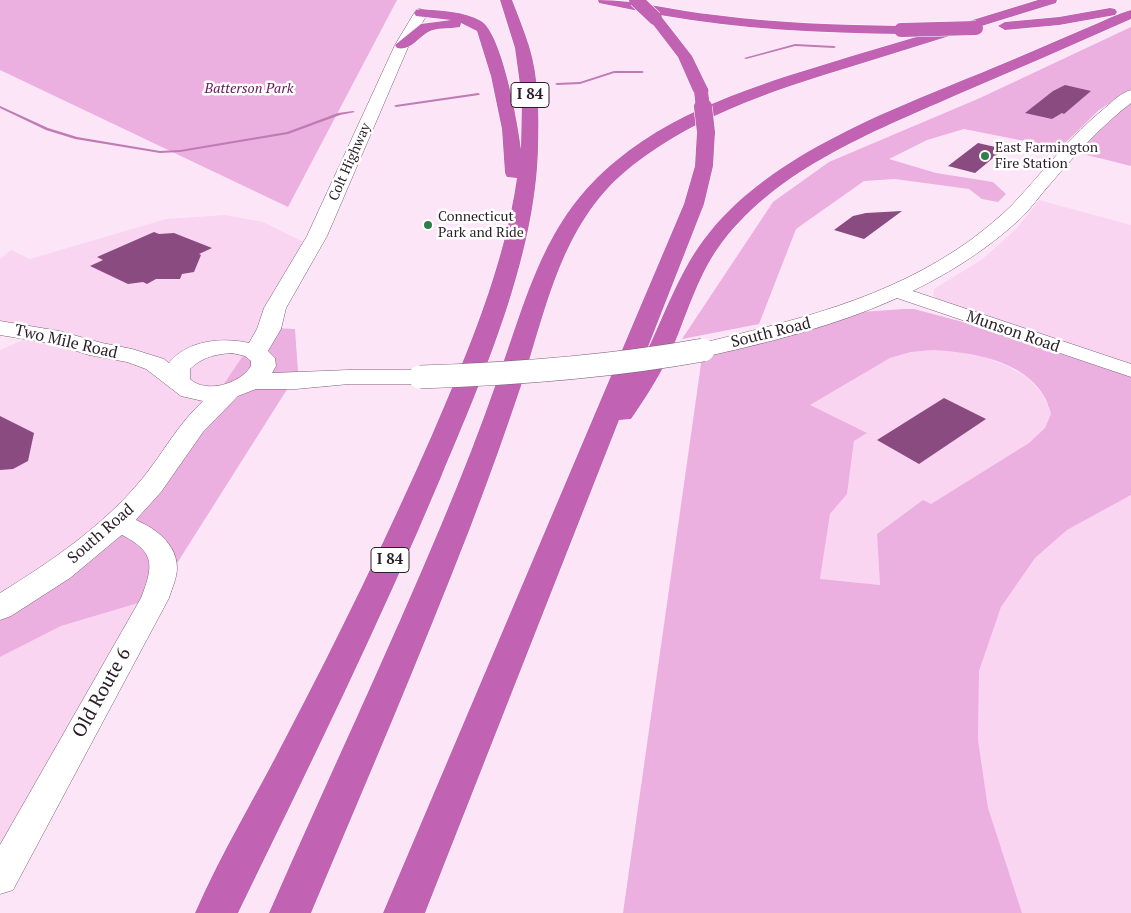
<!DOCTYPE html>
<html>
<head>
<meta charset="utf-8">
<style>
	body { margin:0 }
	canvas { display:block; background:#fde5f8 }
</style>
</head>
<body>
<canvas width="1131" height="913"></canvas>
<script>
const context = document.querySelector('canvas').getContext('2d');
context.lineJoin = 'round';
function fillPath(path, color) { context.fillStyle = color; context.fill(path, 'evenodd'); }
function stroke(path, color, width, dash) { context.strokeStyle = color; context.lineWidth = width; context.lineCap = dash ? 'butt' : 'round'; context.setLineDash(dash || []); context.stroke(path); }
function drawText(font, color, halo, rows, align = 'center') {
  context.font = font + ' "PT Serif",serif'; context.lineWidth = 5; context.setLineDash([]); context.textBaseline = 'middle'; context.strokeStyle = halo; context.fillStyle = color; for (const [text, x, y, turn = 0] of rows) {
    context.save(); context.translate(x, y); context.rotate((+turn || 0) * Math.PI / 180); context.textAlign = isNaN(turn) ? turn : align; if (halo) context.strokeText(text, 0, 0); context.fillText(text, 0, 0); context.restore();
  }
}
const built = new Path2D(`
	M1039 200 1131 225V367L945 304 933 296 934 289 981 260 1002 242 1018 227Z
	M225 215 263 222 312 246 275 308 209 406 167 464 8 602 0 591V350L34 335 0 327V259L11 250 30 259 166 219Z
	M933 350 956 351 981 356 1005 365 1028 378 1043 395 1051 414 1045 428 1029 443 931 504 877 534 880 585 820 580 830 514 847 494 854 441 810 405 890 358 911 352Z
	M1131 495V913H1022L988 809 978 740 979 671 1001 607 1035 558 1067 530Z
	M155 598 0 878V657L61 626Z`);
const green = new Path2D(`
	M0 0H397L288 207 0 70Z
	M1131 27V89L1099 110 1060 148 964 129 927 140 889 159 936 173 993 182 1006 194 998 202 982 199 969 189 895 179 864 181 796 229 759 324 682 339 773 202 829 162 980 98Z
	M1131 95V166L1079 153 1075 144Z
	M275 308 274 328 295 329 298 372 155 598 61 626 0 657V607L88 548 209 406Z
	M904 309H914L974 325 1131 377V495L1067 530 1035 558 1001 607 979 671 978 740 988 808 1022 913H623L703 350 833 314ZM933 350C971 352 1023 360 1044 396 1047 401 1049 408 1051 414L1045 428 1029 443 931 504 923 500 877 534 880 585 820 579 830 514 847 494 854 441 867 433 810 405 890 358 911 352Z`);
const stream = new Path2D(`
	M795 44 834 46 836 47 834 48 795 46 746 59 744 58Z
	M614 71H642L644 72 642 73H614L580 84 557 85 555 84 557 83 580 82Z
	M478 93 480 94 479 95 396 107 394 106 396 105Z
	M0 106 48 128 77 137 160 151 180 150 287 132 338 113 353 111 355 112 340 115 288 134 180 152 160 153 75 139 46 130 0 108Z`);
const building = new Path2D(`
	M1065 85 1091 91 1064 114 1062 113 1052 119 1025 113 1053 91Z
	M978 143 1004 149 975 173 948 166Z
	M902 211 864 239 834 230 853 216 866 213Z
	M154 232 159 234 174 233 212 248 199 254 201 255 194 272 182 274 180 279H156L147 284 143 282 128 284 90 266 103 260 97 257Z
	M944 398 986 419 919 464 877 440Z
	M0 416 34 433 28 461 13 469 0 470Z`);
const street = new Path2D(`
	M895 285 1131 364V377L888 295 885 291 888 287Z
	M118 514C143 520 177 538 177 568 177 578 172 588 169 598L13 890 0 894V845L141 598C153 567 156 553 124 536 116 531 110 530 105 522L109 516Z`);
const secondary = new Path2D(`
	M421 9 428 13 409 45 327 236 286 308 281 329 268 351 275 358 276 366 272 373 349 370H420L429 372 432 377 429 382 420 384H349L296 389H256L238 396 203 432 161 492 124 533 70 578 11 616 0 620V593C52 561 103 526 142 479 163 453 178 424 203 401L181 396 146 369 127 362 89 355 55 344 0 335V321L59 331 102 343 132 349 164 359 169 363C187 340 223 337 249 343L257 329 264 308 307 236 395 45 416 10ZM232 353 245 356 251 361V366C240 384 206 394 190 379V369C202 357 216 354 232 353Z
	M1131 90V103C1101 126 1076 154 1051 183 1040 195 1031 209 1019 220 931 300 817 332 703 357L694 355 691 350 694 345C792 321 888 300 972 239 985 229 1000 217 1012 205 1043 172 1070 136 1106 107 1114 100 1121 93 1131 90Z`);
const highway = new Path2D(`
	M500 0H512C518 15 524 31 529 46 539 78 539 115 538 149 535 258 483 377 441 477 379 625 308 769 238 913H195C221 853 256 796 286 737 338 638 387 537 432 435 468 352 504 267 517 178L507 177 505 173 502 129 491 76 477 31 461 23 460 27C450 29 436 27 428 32 418 38 410 51 397 48L395 45 421 24 451 20 416 16 414 13 416 10 421 9C440 11 464 11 481 21 502 34 518 124 521 149L522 99 515 48Z
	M598 0C637 0 675 11 715 15 776 23 839 25 901 26L908 30 901 34C820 33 739 29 660 15L692 56 709 91 707 94H695L693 91 678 57 648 18 654 14 599 3Z
	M1038 0H1057L1056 3C992 23 929 42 866 62 784 87 701 112 633 165 564 219 549 298 524 377 507 428 489 478 470 528 420 657 365 785 311 913H269C326 783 387 654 442 523 462 475 481 427 498 378 528 295 544 219 617 160 684 105 771 81 852 56 914 38 976 19 1038 0Z
	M1110 8 1115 9 1117 12 1115 15 1059 25 1005 30 998 26 1005 22 1059 17Z
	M1131 10V19C1072 45 1013 71 954 96 871 133 781 167 723 241 699 272 688 311 673 347 662 372 647 396 631 419L619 420 425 913H383L684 204 695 166 697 132 700 128 706 127 712 128 715 132 713 166 704 204 644 357C665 315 679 270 709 233 779 146 911 103 1012 60 1038 49 1063 38 1089 27 1103 21 1117 14 1131 10Z`);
const secondaryBridge = new Path2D(`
	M420 377C515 374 609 367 703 350`);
const highwayBridgeFar1 = new Path2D(`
	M636 0 655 18
	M901 30 976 28
	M701 91 703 108`);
const highwayBridge = new Path2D(`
	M703 107 706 132`);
const markers = [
	[985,156,5,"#317e4d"],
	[428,225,5,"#317e4d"]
];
const farParknames = [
	["Batterson Park",249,89]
];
const farPoinames = [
	["East Farmington",995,148],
	["Fire Station",995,164],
	["Connecticut",438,217],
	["Park and Ride",438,233]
];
const farStreetnames = [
	["Colt Highway",350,162,-66]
];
const shields = [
	[530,95,38],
	[390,560,38]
];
const shieldNames = [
	["I 84",530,95],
	["I 84",390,560]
];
const streetNames = [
	["Munson Road",1013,332,19],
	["South Road",771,333,-14],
	["Two Mile Road",66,342,13],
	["South Road",101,534,-41]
];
const nearStreetnames = [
	["Old Route 6",102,693,-61]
];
fillPath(built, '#fad5f2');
fillPath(green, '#ebafe0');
fillPath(stream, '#bf7cb4');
fillPath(building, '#8a4b80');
stroke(street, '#7a6075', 1);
stroke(secondary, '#7a6075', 1);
stroke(highway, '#fff', 1);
fillPath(street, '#fff');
fillPath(secondary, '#fff');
fillPath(highway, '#c162b3');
stroke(secondaryBridge, '#7a6075', 24, []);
stroke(highwayBridgeFar1, '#fff', 15, []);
stroke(highwayBridge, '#fff', 19, []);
stroke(secondaryBridge, '#fff', 23);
stroke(highwayBridgeFar1, '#c162b3', 14);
stroke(highwayBridge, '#c162b3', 18);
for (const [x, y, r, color] of markers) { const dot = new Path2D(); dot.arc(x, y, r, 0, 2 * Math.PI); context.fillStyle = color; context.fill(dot); stroke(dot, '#fff', 2); }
drawText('italic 14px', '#65145d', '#fff', farParknames);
drawText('14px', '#2a1f28', '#fff', farPoinames, 'left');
drawText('14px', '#2a1f28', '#fff', farStreetnames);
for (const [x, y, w] of shields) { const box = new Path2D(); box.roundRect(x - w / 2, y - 12.5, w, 25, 4); context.fillStyle = '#fff'; context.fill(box); stroke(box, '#2a1f28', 1); }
drawText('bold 15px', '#2a1f28', null, shieldNames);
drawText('16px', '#2a1f28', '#fff', streetNames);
drawText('19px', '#2a1f28', '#fff', nearStreetnames);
</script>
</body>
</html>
